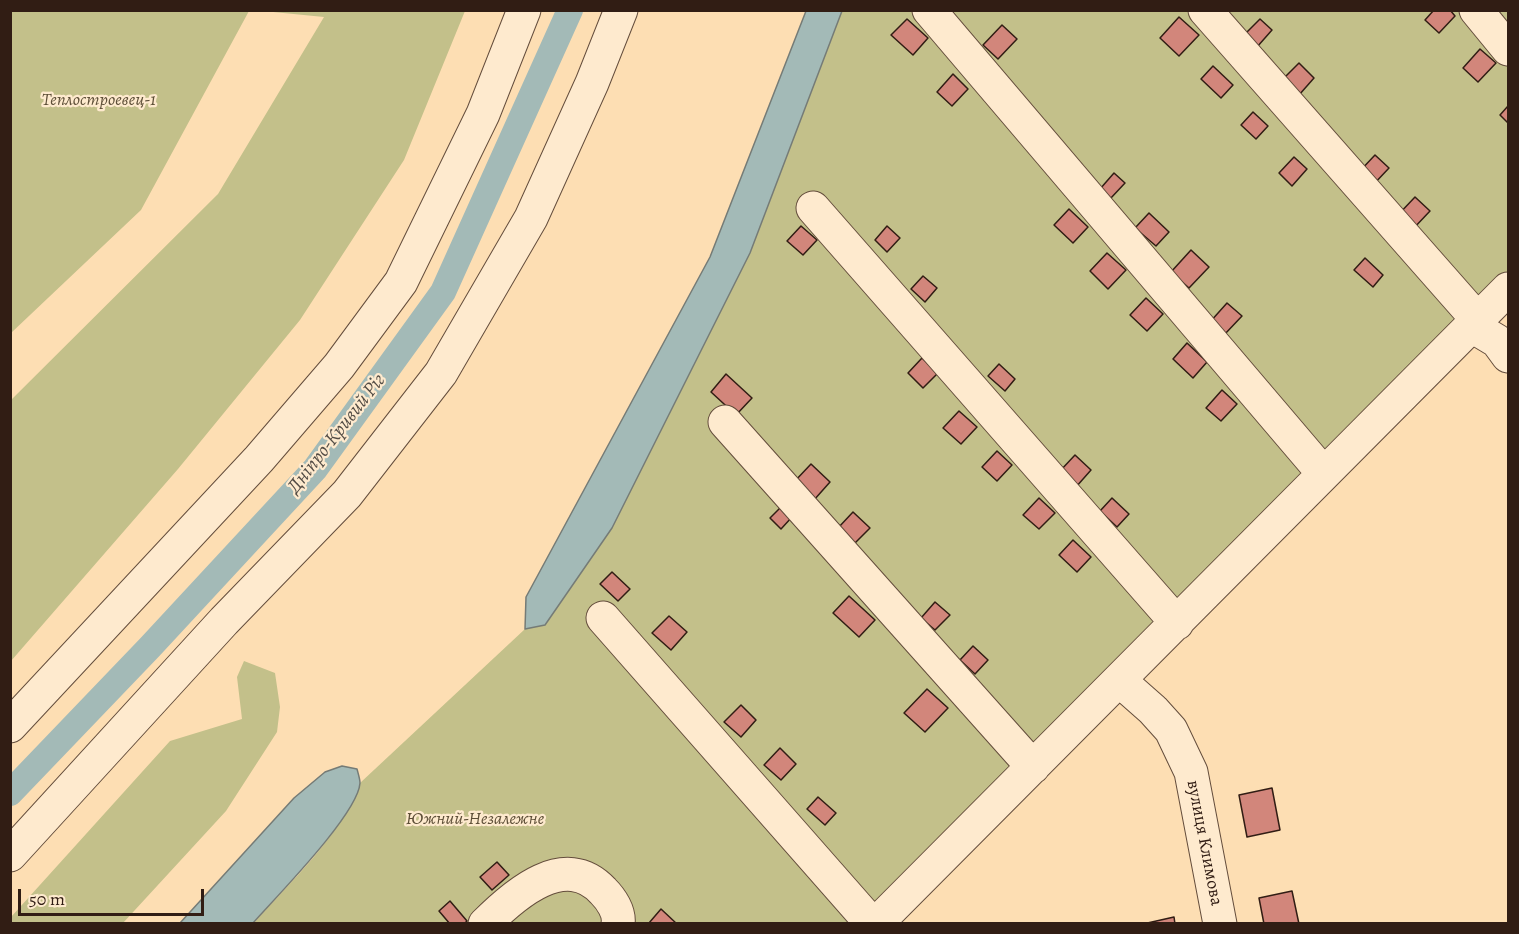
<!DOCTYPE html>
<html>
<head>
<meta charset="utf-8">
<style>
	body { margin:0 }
	#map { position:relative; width:1519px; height:934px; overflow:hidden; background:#fddeb3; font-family:Alegreya,serif }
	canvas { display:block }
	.frame { position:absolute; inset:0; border:12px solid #311d14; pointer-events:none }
	.scale { position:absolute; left:18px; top:889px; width:186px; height:27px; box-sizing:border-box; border:3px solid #311d14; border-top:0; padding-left:8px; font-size:18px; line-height:21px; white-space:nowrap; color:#311d14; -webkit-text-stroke:4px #feeace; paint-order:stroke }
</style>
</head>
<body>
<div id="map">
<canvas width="1519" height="934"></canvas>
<div class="frame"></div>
<div class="scale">50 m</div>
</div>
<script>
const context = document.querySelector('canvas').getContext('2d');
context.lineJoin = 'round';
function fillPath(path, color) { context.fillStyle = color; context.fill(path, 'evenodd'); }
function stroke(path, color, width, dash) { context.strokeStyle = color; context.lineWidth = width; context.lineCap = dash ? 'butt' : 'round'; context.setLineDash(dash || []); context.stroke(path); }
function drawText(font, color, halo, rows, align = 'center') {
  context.font = font + ' Alegreya,serif'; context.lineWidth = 4.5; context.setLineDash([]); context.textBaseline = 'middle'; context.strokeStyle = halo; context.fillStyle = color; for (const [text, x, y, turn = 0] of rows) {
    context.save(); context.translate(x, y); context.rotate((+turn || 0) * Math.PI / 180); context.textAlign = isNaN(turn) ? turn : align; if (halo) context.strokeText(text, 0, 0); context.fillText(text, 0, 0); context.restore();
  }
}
const green = new Path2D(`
	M11 10 249 11 141 210 11 333Z
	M263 11H465L404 160 300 320 178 469 11 661V400L218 194 324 17Z
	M842 11H1508V289L876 923 253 924C290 882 341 836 360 783L525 629 545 625 612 528 750 253Z
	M244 661 275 673 280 707 277 732 226 811 123 923H11V917L170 741 242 719 237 677Z`);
const water = new Path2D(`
	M806 11H842L750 253 612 528 545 625 525 629 526 597 710 257Z
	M342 766 357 769C358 773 360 779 360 783 358 814 276 897 253 923H180L294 798 325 772Z`);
const canal = new Path2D(`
	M10 793 150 647 315 469 443 292 570 10`);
const building = new Path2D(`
	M1434 10H1450L1455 16 1439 33 1425 20Z
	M1179 17 1199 35 1179 56 1160 38Z
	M907 19 928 38 913 55 891 35Z
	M1260 19 1272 30 1257 47 1244 35Z
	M1002 25 1017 39 998 59 983 45Z
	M1480 49 1496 63 1478 82 1463 68Z
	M1299 63 1314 78 1299 95 1282 80Z
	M1213 66 1233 85 1221 98 1201 79Z
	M953 74 968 89 952 106 937 92Z
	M1508 106V123L1500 115Z
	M1253 112 1268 126 1256 139 1241 125Z
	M1375 155 1389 168 1372 186 1358 173Z
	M1294 157 1307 169 1292 186 1279 173Z
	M1114 173 1125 183 1110 199 1100 189Z
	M1415 197 1430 211 1412 230 1397 216Z
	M1069 209 1088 227 1073 243 1054 225Z
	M1149 213 1169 232 1156 246 1135 228Z
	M801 226 817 240 803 255 787 241Z
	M887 226 900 238 887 252 875 240Z
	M1191 250 1209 267 1189 288 1171 272Z
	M1107 253 1126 270 1108 289 1090 271Z
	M1365 258 1383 275 1373 287 1354 270Z
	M923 276 937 288 925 302 911 289Z
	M1146 298 1163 314 1147 331 1130 315Z
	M1227 303 1242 316 1224 335 1210 322Z
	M1187 343 1207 362 1193 378 1173 359Z
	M922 358 938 373 923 388 908 373Z
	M999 364 1015 379 1005 391 988 376Z
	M726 374 752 398 736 415 711 392Z
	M1222 390 1237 404 1221 421 1206 408Z
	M959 411 977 427 961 444 943 428Z
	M997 451 1012 465 997 481 982 467Z
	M1075 455 1091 470 1076 487 1060 471Z
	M811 464 830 482 814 500 794 482Z
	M1039 498 1055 513 1039 529 1023 515Z
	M1112 498 1129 514 1117 527 1100 511Z
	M781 507 792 517 781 529 770 518Z
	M853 512 870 528 855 543 838 528Z
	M1073 540 1091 557 1077 572 1059 555Z
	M612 572 630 589 618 601 600 584Z
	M849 596 875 620 859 637 833 613Z
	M935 602 950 615 935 630 921 618Z
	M669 616 687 632 671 650 652 633Z
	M973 646 988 660 975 674 960 660Z
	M927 689 948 708 925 732 904 713Z
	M741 705 756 720 741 737 724 722Z
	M780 748 796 764 781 780 764 765Z
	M1272 788 1280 830 1247 837 1239 795Z
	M818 797 836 813 825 825 807 809Z
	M497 862 509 875 492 890 480 877Z
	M1292 891 1299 924H1264L1259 898Z
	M450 901 467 921 464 924H450L439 911Z
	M661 909 677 924 649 923Z
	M1174 917 1175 924H1143Z`);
const minor = new Path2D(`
	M929 10 1324 474
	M1205 10 1478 320
	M1476 10 1508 49
	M813 208 1177 623
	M1472 326 1497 341 1508 356
	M725 422 1033 767
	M603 618 872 924
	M1119 680 1153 710 1171 730 1191 772 1220 924
	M10 726 259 459 339 366 401 282 483 114 524 10
	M10 855 224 621 347 494 441 373 531 218 592 83 621 10
	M485 924C515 894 565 850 603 891 611 899 620 912 618 924
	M876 924 1508 289`);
const parkNames = [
	["Теплостроевец-1",99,101],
	["Южний-Незалежне",475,820]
];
const streetNames = [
	["вулиця Климова",1204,843,79]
];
const waterNames = [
	["Дніпро-Кривий Ріг",337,434,-52]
];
fillPath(green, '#c3c08a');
fillPath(water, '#a3bab7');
stroke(water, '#757b76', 1.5);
stroke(canal, '#a3bab7', 26);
fillPath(building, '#d2867b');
stroke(building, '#311d14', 1.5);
stroke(minor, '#644d3c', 35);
stroke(minor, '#feeace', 33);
drawText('italic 18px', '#5d4e37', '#feeace', parkNames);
drawText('18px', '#311d14', '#feeace', streetNames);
drawText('italic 20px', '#534c45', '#feeace', waterNames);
</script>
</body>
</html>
